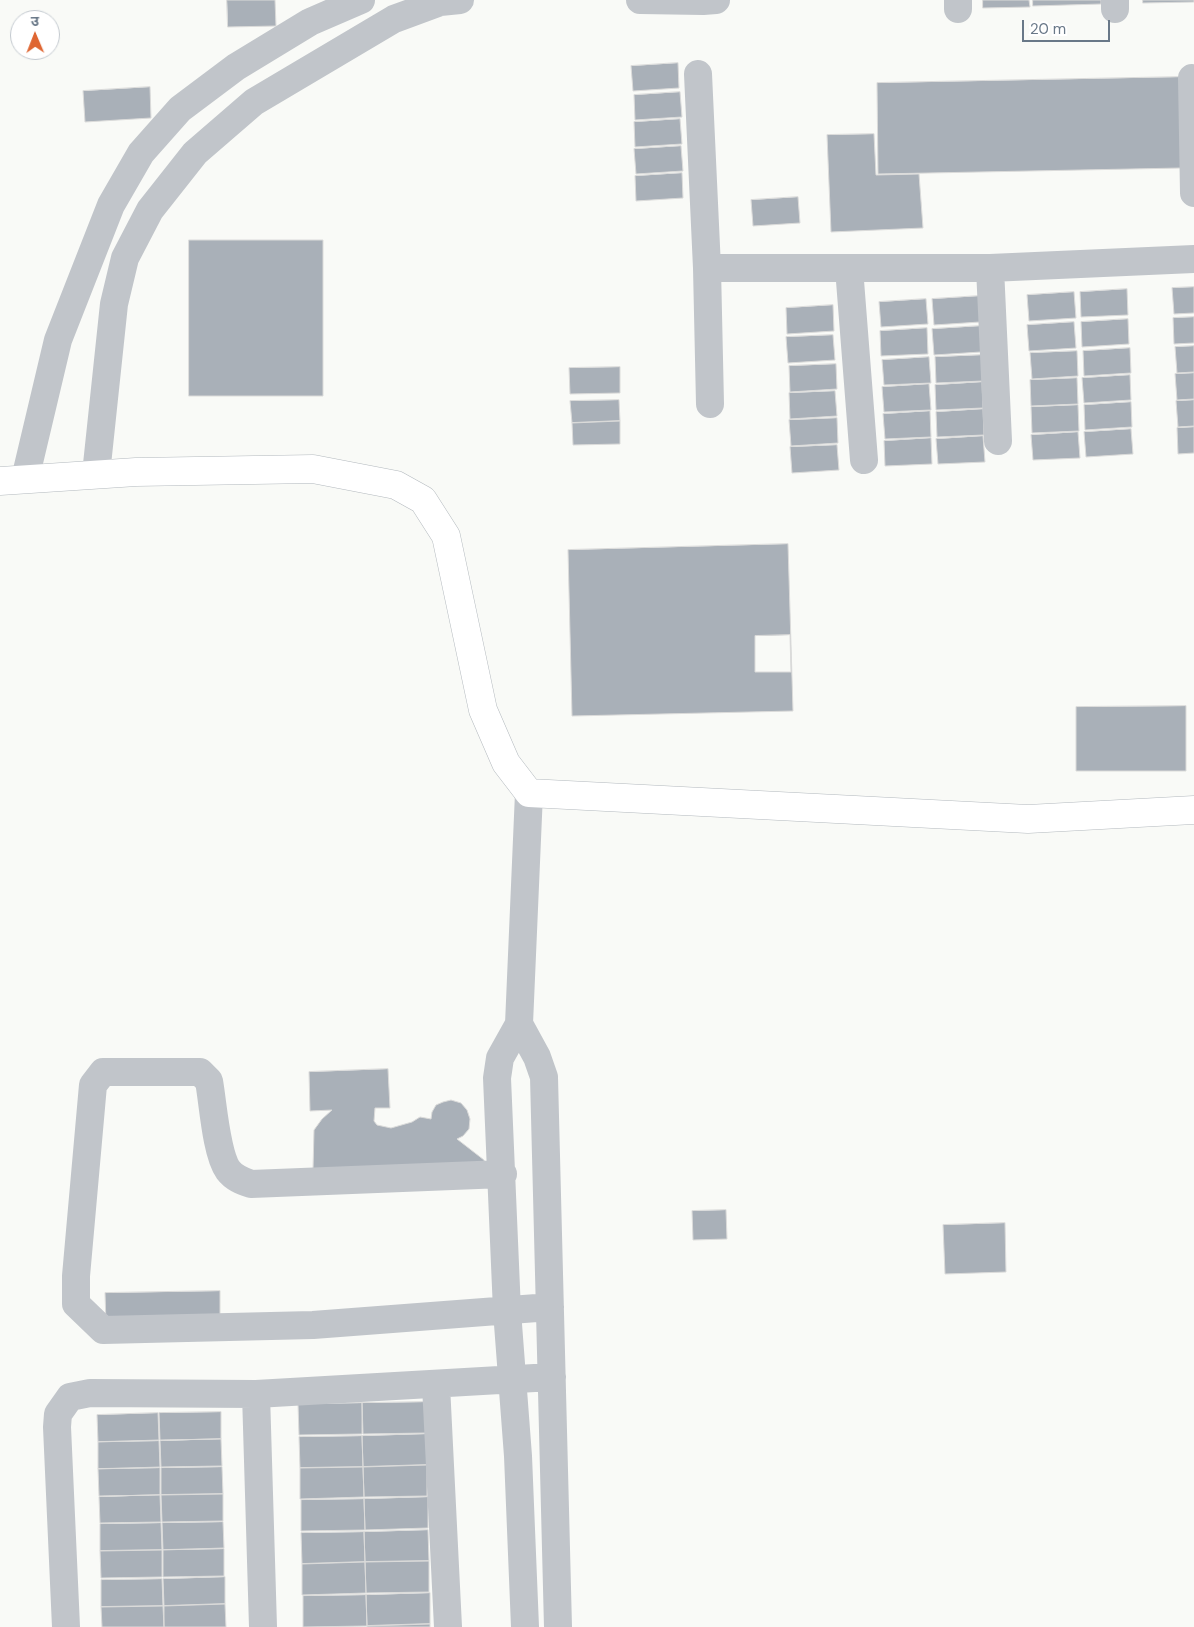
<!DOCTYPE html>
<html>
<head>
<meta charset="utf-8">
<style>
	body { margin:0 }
	#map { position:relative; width:1194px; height:1627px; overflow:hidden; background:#f9faf7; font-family:"DM Sans","Noto Sans Devanagari",sans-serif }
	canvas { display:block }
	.north { position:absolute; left:10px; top:10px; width:50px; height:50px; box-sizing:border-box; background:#fff; border:1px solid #c3c9cf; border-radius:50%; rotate:359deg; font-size:14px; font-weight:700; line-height:20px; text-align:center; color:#697888 }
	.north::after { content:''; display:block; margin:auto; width:18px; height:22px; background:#df6632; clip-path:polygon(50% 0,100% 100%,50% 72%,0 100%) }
	.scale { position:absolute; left:1022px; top:20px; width:88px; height:22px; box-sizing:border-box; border:2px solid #697888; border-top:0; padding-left:6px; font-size:15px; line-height:18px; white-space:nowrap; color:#697888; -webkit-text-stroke:4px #fff; paint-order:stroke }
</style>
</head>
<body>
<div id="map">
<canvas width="1194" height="1627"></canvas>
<div class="north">उ</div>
<div class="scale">20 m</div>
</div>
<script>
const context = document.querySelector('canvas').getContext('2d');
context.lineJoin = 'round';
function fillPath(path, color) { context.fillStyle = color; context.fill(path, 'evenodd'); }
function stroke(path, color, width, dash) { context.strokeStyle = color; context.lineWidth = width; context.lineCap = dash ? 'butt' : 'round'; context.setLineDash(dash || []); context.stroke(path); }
const building = new Path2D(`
	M227 0H275L276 26 228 27Z
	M983 0H1029L1030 7 983 8Z
	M1033 0H1101V4L1033 6Z
	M1143 0H1194V2L1143 3Z
	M678 63 679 88 633 91 631 66Z
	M1180 77 1181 168 878 174 877 83Z
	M150 87 151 118 85 122 83 91Z
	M680 92 682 117 635 120 634 95Z
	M680 119 682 144 635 147 634 122Z
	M874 134 876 175 919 174 923 228 831 232 827 135Z
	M681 146 683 171 636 174 634 149Z
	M682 173 683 198 636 201 635 176Z
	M798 197 800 223 753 226 751 200Z
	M189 240H323V396H189Z
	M1194 287V313L1174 314 1172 288Z
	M1127 289 1128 315 1081 317 1080 292Z
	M1074 292 1076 318 1029 321 1027 295Z
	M979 296 980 322 934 325 932 299Z
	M926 299 928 324 881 327 879 302Z
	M833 305 834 331 787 334 786 308Z
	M1194 317V343L1174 344 1173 318Z
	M1128 319 1129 344 1082 347 1081 322Z
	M1074 322 1076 348 1029 351 1027 325Z
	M980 326 981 352 934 355 932 329Z
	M927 328 928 354 881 356 880 331Z
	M833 335 835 360 788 363 786 337Z
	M1194 346V372L1177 373 1175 347Z
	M1130 348 1131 373 1084 376 1083 351Z
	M1077 351 1078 376 1032 379 1030 353Z
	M982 355 983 381 936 383 935 357Z
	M929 357 931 383 884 385 882 360Z
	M836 364 837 389 790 392 789 366Z
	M620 367V393L570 394 569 368Z
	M1194 373V399L1177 400 1175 374Z
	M1130 375 1131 400 1084 403 1082 378Z
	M1077 378 1078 404 1031 406 1030 380Z
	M982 382 983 408 936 410 935 385Z
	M929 384 931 410 884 412 882 387Z
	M835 391 837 416 790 419 789 393Z
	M619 400 620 421 572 423 570 401Z
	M1194 400V426L1178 427 1176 401Z
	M1131 402 1132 427 1085 430 1084 405Z
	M1078 405 1079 431 1032 433 1031 407Z
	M983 409 984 435 937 437 936 412Z
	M930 411 931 437 885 439 883 414Z
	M837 418 838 443 791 446 789 420Z
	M620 421V444L573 445 572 423Z
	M1194 427V453L1178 454 1177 428Z
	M1131 429 1133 454 1086 457 1084 432Z
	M1078 432 1080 458 1033 460 1031 435Z
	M983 436 985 462 938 464 936 439Z
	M931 438 932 464 885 466 884 441Z
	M837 445 839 470 792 473 790 447Z
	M788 544 793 711 572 716 568 550Z
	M790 635 791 672H755V636Z
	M1186 706V771H1076V707Z
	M388 1069 390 1108H375L374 1121 377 1125 391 1128 412 1122 420 1117 431 1119 432 1112 436 1105 443 1102 451 1100 461 1103 467 1110 470 1119 469 1129 463 1136 457 1139 484 1160 485 1165 313 1169 314 1130 322 1119 332 1110 310 1111 309 1072Z
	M726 1210 727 1239 693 1240 692 1211Z
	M1005 1223 1006 1272 945 1274 943 1225Z
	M220 1291V1321L106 1324 105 1293Z
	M425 1402 426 1433 363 1434 362 1403Z
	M362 1403V1434L299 1435 298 1404Z
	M221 1412V1439L160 1440 159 1413Z
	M158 1413 159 1440 98 1442 97 1415Z
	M426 1434 427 1465 363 1467 362 1436Z
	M362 1436 363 1467 300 1468 299 1437Z
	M221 1439 222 1466 161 1467 160 1441Z
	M159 1441 160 1467 98 1469V1442Z
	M427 1465V1496L364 1497 363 1467Z
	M222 1467 223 1494 161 1495V1468Z
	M363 1467 364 1497 300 1499V1468Z
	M160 1468V1495L99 1496 98 1469Z
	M223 1494V1521L162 1522 161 1495Z
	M160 1495 161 1522 100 1523 99 1497Z
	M428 1497V1528L365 1530 364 1499Z
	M364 1499 365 1530 301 1531V1500Z
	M223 1522 224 1548 163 1550 162 1523Z
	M161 1523 162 1550 100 1551V1524Z
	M428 1530 429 1561 365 1562 364 1532Z
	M364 1532 365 1562 302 1564 301 1533Z
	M224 1549V1576L163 1577V1550Z
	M162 1550V1577L101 1578 100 1551Z
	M429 1561V1592L366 1593 365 1562Z
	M365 1562 366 1593 302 1595V1564Z
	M225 1577V1604L164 1606 163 1579Z
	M162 1579 163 1606 101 1607V1580Z
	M430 1593V1624L367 1626 366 1595Z
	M366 1595 367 1626 303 1627V1596Z
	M225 1604 226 1627H164V1606Z
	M163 1606 164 1627H102L101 1607Z
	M430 1624V1627H367V1626Z`);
const street = new Path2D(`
	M640 0 703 1 716 0
	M958 0V9
	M1115 0V9
	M698 74 707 268H990L1194 259
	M1192 78 1194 193
	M707 268 710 404
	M849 268 864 460
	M990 268 998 441
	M96 474 114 304 125 258 150 210 195 153 254 102 394 19 440 2 460 0
	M25 479 58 340 111 205 141 153 180 109 236 67 310 22 361 0
	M519 1024 537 1057 544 1077 558 1627
	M503 1174 251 1184C242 1181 234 1178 228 1170 216 1153 213 1103 209 1081L200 1072H103L93 1085 76 1276V1304L103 1330 313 1325 550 1307
	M436 1385 448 1627
	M256 1394 263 1627
	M66 1627 57 1427 58 1414 70 1397 90 1393 256 1394 552 1377
	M525 1627 518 1456 507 1311 497 1078 500 1058 519 1024 529 793`);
const secondary = new Path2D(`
	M0 481 136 472 313 469 396 485 423 500 446 536 483 710 506 763 529 793 1028 819 1194 810`);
fillPath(building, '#a9b0b8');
stroke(building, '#dbdbda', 1);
stroke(secondary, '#b3b9be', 29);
stroke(street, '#c1c5ca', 28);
stroke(secondary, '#fff', 28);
</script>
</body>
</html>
